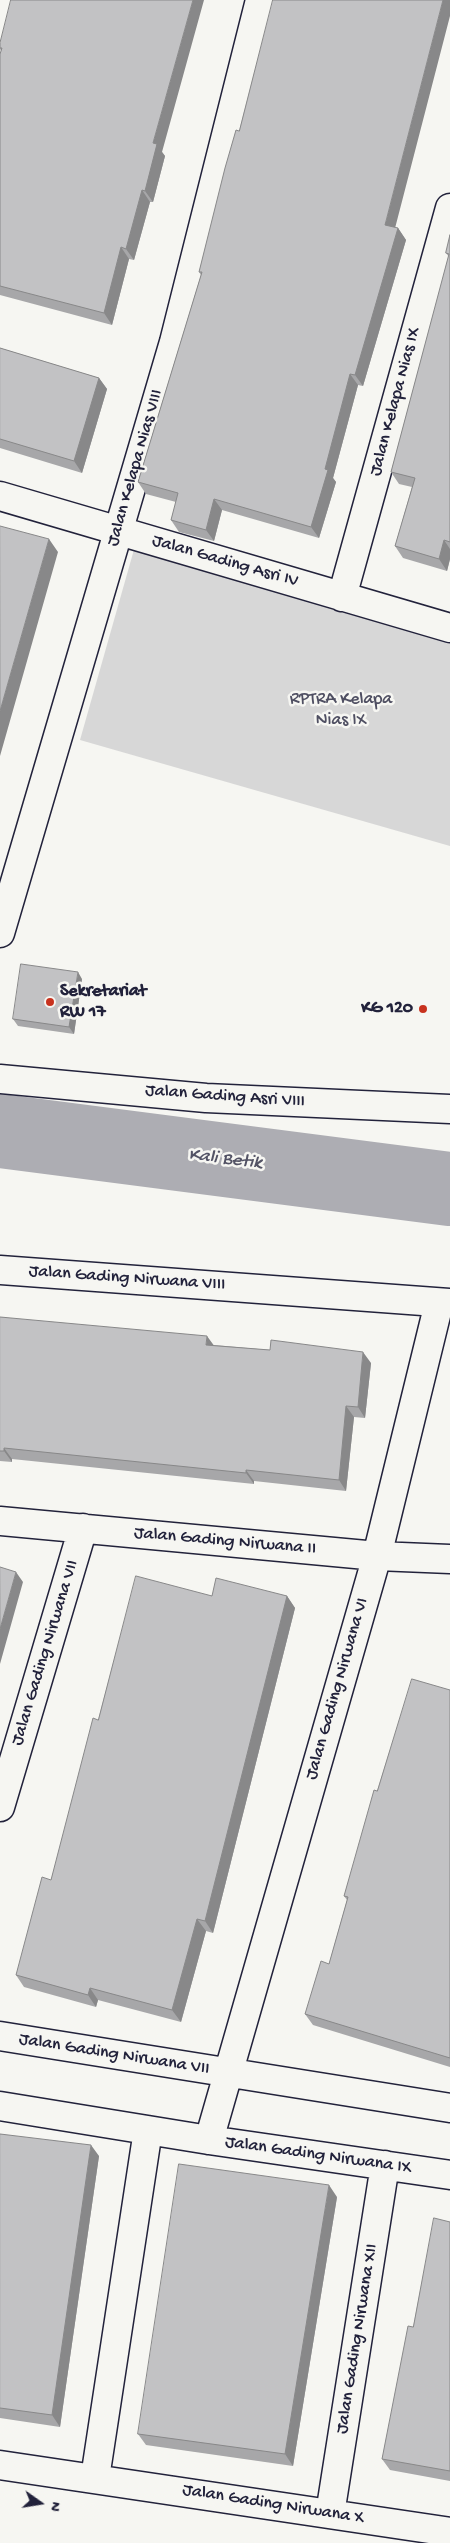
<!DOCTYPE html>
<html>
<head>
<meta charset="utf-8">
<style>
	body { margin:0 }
	#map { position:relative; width:450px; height:2543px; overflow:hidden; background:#f6f6f2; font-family:"Gochi Hand",sans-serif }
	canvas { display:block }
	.north { position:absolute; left:15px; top:2478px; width:50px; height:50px; -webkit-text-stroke:4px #f6f6f2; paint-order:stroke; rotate:103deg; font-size:14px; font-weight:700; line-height:20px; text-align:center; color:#22223b }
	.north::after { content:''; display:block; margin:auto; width:18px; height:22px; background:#22223b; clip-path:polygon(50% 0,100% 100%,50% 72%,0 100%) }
</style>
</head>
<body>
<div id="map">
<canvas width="450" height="2543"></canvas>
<div class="north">N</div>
</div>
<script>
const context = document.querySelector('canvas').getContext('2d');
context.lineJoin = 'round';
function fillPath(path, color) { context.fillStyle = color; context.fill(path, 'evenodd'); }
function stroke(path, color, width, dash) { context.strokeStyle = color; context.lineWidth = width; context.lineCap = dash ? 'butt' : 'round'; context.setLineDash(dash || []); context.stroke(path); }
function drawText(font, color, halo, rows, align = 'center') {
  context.font = font + ' "Gochi Hand",sans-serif'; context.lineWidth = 5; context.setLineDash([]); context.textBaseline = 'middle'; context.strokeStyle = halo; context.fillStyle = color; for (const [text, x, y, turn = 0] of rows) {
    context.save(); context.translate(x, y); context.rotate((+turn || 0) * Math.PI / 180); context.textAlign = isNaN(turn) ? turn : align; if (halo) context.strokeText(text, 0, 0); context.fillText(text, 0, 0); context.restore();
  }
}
const green = new Path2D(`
	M135 546 450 636V846L80 740Z`);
const river = new Path2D(`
	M0 1131 450 1189`);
const minor = new Path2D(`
	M0 496 450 628
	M342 597 450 208
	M0 933 174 342 260 0
	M0 1079 206 1098 450 1109
	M0 1270 450 1303
	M0 1521 377 1556 450 1559
	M0 1807 83 1528
	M0 2036 450 2108
	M0 2106 209 2140 450 2175
	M209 2140 377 1556 439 1303
	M0 2465 450 2532
	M95 2478 148 2130
	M330 2514 385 2165`);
const wall = new Path2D(`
	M0 43 162 152 165 156 153 202H150L134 260 129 259 112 325 0 295V54L1 51 0 49Z
	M239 131 395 228H398L406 240 363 386 358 385 333 478 336 482 319 538 222 510 214 541 179 532 171 520 176 502 146 494 138 482 201 275 199 272Z
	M450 235V559L447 571 403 558 395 546 412 487 399 484 391 472 449 257 446 253Z
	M0 348 99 378 107 389 82 473 0 448Z
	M82 979 74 1034 18 1026 13 1019Z
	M0 1317 214 1345 270 1350 371 1363 365 1418 354 1417 346 1491 254 1481V1484L12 1459V1462L0 1461Z
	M212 1596H287L295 1608 213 1933 206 1931 181 2022 98 2000 96 2007 24 1987 16 1975 51 1880 98 1720Z
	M450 1690V2067L313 2025 305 2014 329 1964 347 1900 344 1896 377 1791Z
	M0 2134 99 2156 60 2427 0 2418Z
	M337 2197 293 2466 146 2445 138 2434Z
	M450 2222V2481L390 2470 382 2459 413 2327Z`);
const shadedWall = new Path2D(`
	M193 0H204L162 152 165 156 153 202 145 191 153 143Z
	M443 0H450V16L393 236 385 225Z
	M142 190 150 202 134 260 126 249Z
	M398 228 406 240 363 386 355 375Z
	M121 247 129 259 112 325 104 313Z
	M350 374 358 385 333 478 336 482 319 538 311 527 325 469Z
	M99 378 107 389 82 473 74 461Z
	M214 499 222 510 214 541 206 530Z
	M49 539 58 552 0 756V711Z
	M444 540 450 549V559L447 571 439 559Z
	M78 972 82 979 74 1034 69 1027Z
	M207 1336 215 1347 206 1345Z
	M363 1352 371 1363 365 1418 358 1407Z
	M346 1406 354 1417 346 1491 339 1480Z
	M4 1448 12 1459V1462L4 1451Z
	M246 1470 254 1481V1484L246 1473Z
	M16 1572 23 1582 0 1664V1629Z
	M287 1596 295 1608 213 1933 205 1921Z
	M197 1919 206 1931 181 2022 172 2010Z
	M90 1988 98 2000 96 2007 88 1995Z
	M91 2145 99 2156 60 2427 52 2415Z
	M329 2185 337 2197 293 2466 285 2454Z`);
const building = new Path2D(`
	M11 0H193L153 143 157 144 145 191 142 190 126 249 121 247 104 313 0 286V54L2 48H0V43Z
	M273 0H443L385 225 398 228 355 375 350 374 325 469 328 470 311 527 214 499 206 530 171 520 178 493 138 482 202 272H199L225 168 236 130 239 131Z
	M450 235V542L444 540 439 559 395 546 415 478 391 472 449 254 446 253Z
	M0 348 99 378 74 461 0 439Z
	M0 526 49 539 0 711Z
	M21 964 78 972 69 1027 13 1019Z
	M0 1317 207 1336 206 1345 270 1350 271 1340 363 1352 358 1407 346 1406 339 1480 246 1470V1473L4 1448V1451H0Z
	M0 1567 16 1572 0 1629Z
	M136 1576 212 1596 216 1578 287 1596 205 1921 197 1919 172 2010 90 1988 88 1995 16 1975 42 1877 51 1880 93 1718 98 1720Z
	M412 1679 450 1690V2058L305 2014 321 1961 329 1964 348 1897 344 1896 374 1790 377 1791Z
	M0 2134 91 2145 52 2415 0 2408Z
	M179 2164 329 2185 285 2454 138 2434Z
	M434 2218 450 2222V2471L382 2459 408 2326 413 2327Z`);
const markers = [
	[50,1002,5,"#c8321e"],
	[423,1009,5,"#c8321e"]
];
const streetNames = [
	["Jalan Kelapa Nias IX",396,402,-75],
	["Jalan Kelapa Nias VIII",136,468,-74],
	["Jalan Gading Asri IV",225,562,16],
	["Jalan Gading Asri VIII",225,1097,4],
	["Jalan Gading Nirwana VIII",127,1279,4],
	["Jalan Gading Nirwana II",225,1542,5],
	["Jalan Gading Nirwana VII",46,1653,-73],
	["Jalan Gading Nirwana VI",338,1689,-74],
	["Jalan Gading Nirwana VII",114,2055,9],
	["Jalan Gading Nirwana IX",318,2156,8],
	["Jalan Gading Nirwana XII",358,2339,-81],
	["Jalan Gading Nirwana X",273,2505,9]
];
const parkNames = [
	["RPTRA Kelapa",341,700],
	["Nias IX",341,721]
];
const poiNames = [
	["Sekretariat",60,992],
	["RW 17",60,1013],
	["KG 120",413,1009,"right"]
];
const waterNames = [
	["Kali Betik",225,1160,7]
];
fillPath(green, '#d7d7d7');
stroke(river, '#adadb3', 74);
stroke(minor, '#22223b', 31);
stroke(minor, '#f6f6f2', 28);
fillPath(wall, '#a7a7a9');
fillPath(shadedWall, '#888889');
fillPath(building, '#c2c2c4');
stroke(building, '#888889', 1);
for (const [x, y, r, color] of markers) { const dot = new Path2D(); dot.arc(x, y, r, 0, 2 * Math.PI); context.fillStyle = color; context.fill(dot); stroke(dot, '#f6f6f2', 2); }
drawText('18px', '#22223b', '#f6f6f2', streetNames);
drawText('18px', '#4f4f62', '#f6f6f2', parkNames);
drawText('bold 18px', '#22223b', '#f6f6f2', poiNames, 'left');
drawText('italic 19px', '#535365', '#f6f6f2', waterNames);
</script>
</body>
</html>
